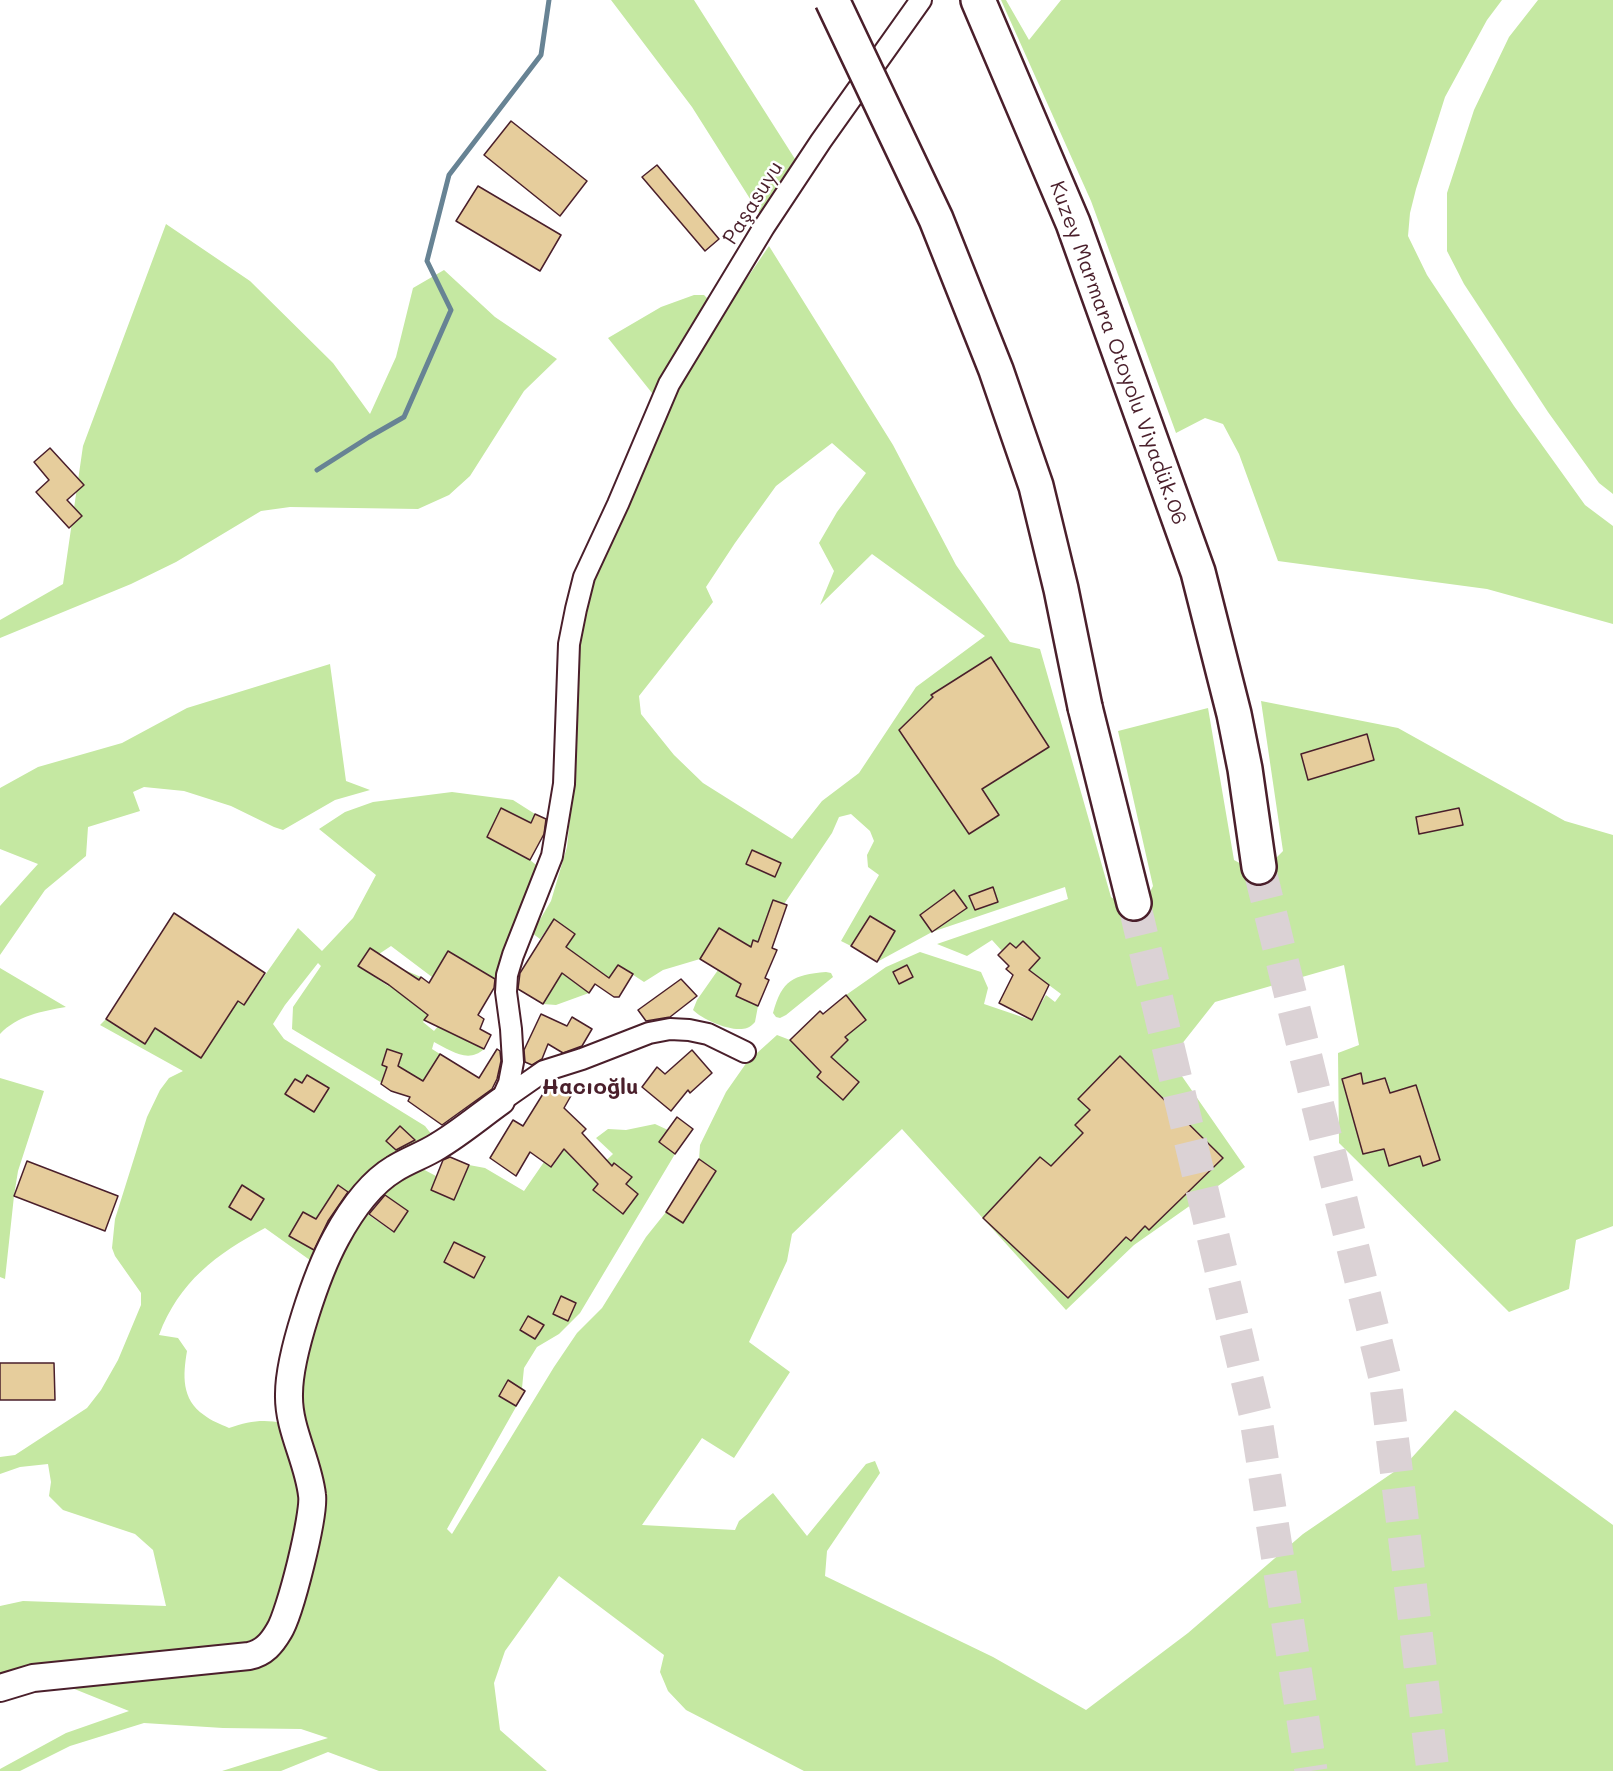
<!DOCTYPE html>
<html>
<head>
<meta charset="utf-8">
<style>
	body { margin:0 }
	canvas { display:block; background:#fff }
</style>
</head>
<body>
<canvas width="1613" height="1771"></canvas>
<script>
const context = document.querySelector('canvas').getContext('2d');
context.lineJoin = 'round';
function fillPath(path, color) { context.fillStyle = color; context.fill(path, 'evenodd'); }
function stroke(path, color, width, dash) { context.strokeStyle = color; context.lineWidth = width; context.lineCap = dash ? 'butt' : 'round'; context.setLineDash(dash || []); context.stroke(path); }
function drawText(font, color, halo, rows, align = 'center') {
  context.font = font + ' Mali,sans-serif'; context.lineWidth = 5; context.setLineDash([]); context.textBaseline = 'middle'; context.strokeStyle = halo; context.fillStyle = color; for (const [text, x, y, turn = 0] of rows) {
    context.save(); context.translate(x, y); context.rotate((+turn || 0) * Math.PI / 180); context.textAlign = isNaN(turn) ? turn : align; if (halo) context.strokeText(text, 0, 0); context.fillText(text, 0, 0); context.restore();
  }
}
const green = new Path2D(`
	M611 0H694L795 159 759 213 692 107Z
	M1001 0H1006L1029 40 1061 0H1502L1487 20 1445 97 1416 189 1410 213 1408 236 1427 275 1514 406 1585 505 1613 526V624L1487 589 1278 561 1239 454 1223 424 1205 418 1176 433 1091 201Z
	M1538 0H1613V494L1599 483 1548 412 1464 284 1447 251V193L1474 110 1509 37Z
	M166 224 250 281 333 363 370 414 396 357 413 288 444 270 495 317 557 359 524 391 470 476 449 495 418 509 290 507 261 511 176 562 131 584 0 638V620L63 584 83 446Z
	M769 246 893 445 956 565 1010 642 1040 649 1111 897 1122 904 1147 898 1153 886 1118 731 1208 708 1234 860 1247 867 1273 861 1283 851 1261 701 1398 728 1565 821 1613 835V1226L1576 1240 1569 1289 1509 1312 1339 1143 1338 1053 1359 1045 1344 965 1215 1002 1170 1059 1245 1167 1134 1245 1066 1310 902 1129 792 1234 787 1261 749 1342 790 1372 734 1458 702 1438 642 1525 735 1530 739 1521 773 1493 807 1536 866 1464 875 1461 880 1473 827 1551 825 1576 993 1657 1086 1710 1188 1633 1303 1534 1407 1463 1455 1410 1613 1525V1771H804L686 1710 668 1691 660 1672 664 1655 559 1576 505 1651 494 1683 500 1730 547 1771H379L328 1752 281 1771H222L328 1738 301 1729 223 1728 144 1723 70 1746 20 1771H0V1769L66 1733 129 1711 67 1686 246 1670 270 1658 318 1519 302 1422 298 1374 343 1243 366 1213 393 1232 408 1211 381 1192 417 1166 436 1176 431 1190 453 1200 469 1165 485 1168 524 1191 544 1162 552 1167 566 1147 588 1140 571 1157 590 1176 613 1154 596 1138 608 1129 626 1130 655 1124 668 1130 675 1154 580 1313 559 1334 537 1347 524 1368 522 1388 525 1391 447 1529 452 1534 554 1367 577 1333 602 1308 646 1237 666 1212 683 1223 716 1172 699 1160 700 1145 726 1092 747 1062 777 1035 790 1040 818 1068 848 1040 841 1033 852 1023 856 1028 866 1020 846 995 886 967 920 952 981 972 988 988 984 1004 1031 1020 1046 995 1055 1002 1061 994 1034 974 1023 976 1040 958 1023 941 1016 948 1010 943 1002 951 992 940 967 956 937 944 1068 899 1065 887 932 932 877 962 870 916 851 946 841 941 879 875 868 867 867 855 874 841 870 831 851 814 839 817 832 833 784 904 772 948 753 941 743 966 747 971 736 996 758 1006 755 1022C753 1024 750 1027 747 1028 733 1033 703 1020 693 1010L697 1000 718 970 724 973 743 942 719 928 700 959 663 970 644 982 618 965 602 989 595 984 602 974 580 957 566 976 589 993 556 1005 543 1004 558 979 535 965 575 934 554 919 540 939 532 933 551 901 567 847 573 786 577 657 589 592 596 569 669 408 707 337ZM832 443 866 473 837 512 819 543 834 571 820 605 872 554 985 636 916 687 859 773 822 801 792 839 703 783 674 755 641 714 639 696 713 602 706 587 735 543 776 486ZM752 850 781 863 774 877 746 864Z
	M694 295H704L710 301 656 398 608 338 661 307Z
	M330 664 346 781 370 790 335 800 283 830 274 827 231 806 184 791 144 787 133 792 140 811 88 827 86 856 45 890 0 955V906L38 864 0 849V788L38 767 122 743 187 708Z
	M452 792 513 800 535 814 531 827 501 808 487 837 530 860 540 868 498 981 448 951 432 977 391 946 379 954 370 949 359 966 388 986 400 968 421 977 406 998 428 1015 423 1022 434 1031 456 1005 463 1008 451 1033 484 1049C468 1064 450 1050 434 1042L432 1049 440 1054 427 1075 454 1092 468 1071 479 1079 464 1104 437 1086 434 1088 416 1077 415 1080 386 1070 382 1083 292 1029 293 1007 321 966 318 963 285 1005 273 1024 284 1039 425 1126 436 1140 384 1166 358 1188 330 1227 316 1251 314 1263 265 1228C216 1254 179 1282 159 1335L178 1338 187 1351C183 1375 181 1399 204 1415 211 1421 221 1424 229 1428 249 1421 263 1419 283 1423 290 1449 301 1477 302 1504 303 1533 287 1583 279 1612 265 1638 249 1643 221 1649L61 1662 14 1670 0 1675V1606L23 1601 166 1606 153 1550 135 1534 63 1510 49 1496 51 1482 48 1464 20 1467 0 1474V1457L15 1455 87 1408 101 1390 118 1360 141 1305V1293L115 1256 112 1248 115 1219 147 1117 160 1090 169 1078 183 1071 100 1025 106 1019 144 1044 155 1028 201 1058 234 1007 149 952 153 945 244 1005 298 928 322 951 353 918 376 875 319 829 345 812 373 802Z
	M0 968 66 1007C42 1011 17 1016 0 1034Z
	M826 972 831 973 833 977 786 1015 780 1018 776 1017 773 1013C782 980 793 975 826 972Z
	M0 1078 44 1091 18 1171 14 1196 5 1279 0 1277Z`);
const stream = new Path2D(`
	M317 470 369 437 404 417 451 310 427 261 449 175 541 55 549 0`);
const building = new Path2D(`
	M511 121 587 181 560 216 484 155Z
	M657 165 719 239 705 251 642 177Z
	M478 186 561 235 540 271 456 221Z
	M50 448 84 485 67 500 82 516 69 528 36 492 49 480 34 462Z
	M991 657 1049 747 982 789 999 815 969 834 899 730 933 697 931 695Z
	M1367 734 1374 760 1308 780 1301 754Z
	M501 808 531 823 535 814 546 819 544 834 530 860 487 837Z
	M1459 808 1463 825 1419 834 1416 817Z
	M752 850 781 863 775 877 746 864Z
	M993 887 998 902 975 910 969 896Z
	M954 890 967 908 932 932 920 915Z
	M773 900 787 905 772 948 777 950 765 978 769 980 758 1006 736 996 741 984 700 959 719 928 751 947 753 940 758 942Z
	M174 913 265 973 244 1005 238 1001 201 1058 155 1028 145 1044 106 1019Z
	M870 916 895 931 877 962 851 946Z
	M554 919 575 934 566 947 609 978 618 965 633 974 619 997H614L595 984 589 993 562 973 543 1004 518 989 520 973Z
	M1023 941 1040 958 1029 970 1049 985 1032 1020 999 1003 1013 975 1006 969 1009 966 998 955 1010 943 1016 948Z
	M370 948 419 980 421 977 429 983 448 951 495 979 494 988 478 1015 484 1019 480 1029 491 1035 484 1049 424 1020 428 1015 389 985 358 966Z
	M907 965 913 977 899 984 893 972Z
	M681 979 697 996 670 1017 646 1021 638 1010Z
	M846 995 866 1020 845 1037 848 1040 831 1057 859 1082 843 1100 817 1077 821 1072 790 1040 820 1011 823 1014Z
	M541 1014 567 1026 572 1017 592 1029 582 1046 563 1053 548 1044 542 1059 532 1065 525 1062 524 1050Z
	M387 1049 402 1054 398 1066 423 1081 440 1054 479 1078 497 1049 500 1051 501 1061 497 1079 492 1089 442 1125 408 1101 410 1097 391 1091 381 1084 387 1067 382 1065Z
	M692 1050 712 1073 690 1093 688 1090 671 1111 642 1087 657 1067 665 1074Z
	M1120 1056 1223 1158 1149 1230 1145 1226 1131 1241 1126 1237 1068 1298 983 1218 1040 1157 1051 1166 1083 1133 1075 1125 1090 1110 1078 1099Z
	M1361 1073 1363 1084 1385 1078 1390 1093 1416 1085 1440 1160 1423 1166 1420 1156 1389 1166 1384 1149 1363 1154 1342 1079Z
	M307 1075 329 1088 314 1112 285 1094 295 1079 302 1083Z
	M551 1081 572 1094 564 1108 586 1129 582 1133 612 1166 614 1163 632 1177 626 1184 638 1194 623 1214 593 1190 598 1184 564 1149 551 1167 530 1152 516 1176 490 1158 513 1120 523 1126Z
	M677 1117 693 1129 675 1154 659 1142Z
	M400 1126 415 1140 396 1150 386 1141Z
	M450 1157 469 1165 454 1200 431 1190 443 1160Z
	M699 1159 716 1171 683 1223 666 1212Z
	M27 1161 118 1196 105 1231 14 1196Z
	M242 1185 264 1199 251 1220 229 1207Z
	M338 1185 348 1192 328 1221 314 1250 289 1236 303 1212 316 1219Z
	M385 1195 408 1211 394 1232 369 1214Z
	M454 1242 485 1257 474 1278 444 1262Z
	M561 1296 576 1303 568 1321 553 1314Z
	M528 1316 544 1325 535 1339 520 1330Z
	M0 1363H54L55 1400H0Z
	M508 1380 525 1391 516 1406 499 1396Z`);
const motorwayTunnel = new Path2D(`
	M1259 867 1385 1378 1433 1771
	M1134 903 1255 1413 1311 1771`);
const minor = new Path2D(`
	M501 1101 509 1083 513 1062 511 1029 506 992 507 975 513 955 552 856 564 784 569 644 576 609 584 577 618 504 669 384 764 227 821 141 921 0
	M501 1101 544 1071 582 1059 649 1033 670 1029 689 1030 708 1034 745 1052`);
const tertiary = new Path2D(`
	M0 1688 33 1678 249 1656C264 1653 272 1643 279 1631 290 1614 315 1514 312 1495 308 1460 288 1429 289 1394 289 1355 317 1273 336 1238 349 1214 369 1184 394 1169 408 1160 424 1155 438 1146 460 1133 480 1116 501 1101`);
const motorway = new Path2D(`
	M978 0 1073 223 1198 572 1234 714 1245 769 1259 867
	M1085 707 1134 903`);
const motorwayBridge = new Path2D(`
	M832 0 936 219 996 370 1036 486 1061 589 1085 707`);
const streetNames = [
	["Paşasuyu",753,203,-58],
	["Kuzey Marmara Otoyolu Viyadük.06",1118,353,70]
];
const neighbourhoodNames = [
	["Hacıoğlu",590,1087]
];
fillPath(green, '#c5e8a2');
stroke(stream, '#678394', 5);
fillPath(building, '#e6cd9c');
stroke(building, '#4a1f2b', 1.5);
stroke(motorwayTunnel, '#dbd2d5', 33, [33, 16]);
stroke(minor, '#4a1f2b', 24);
stroke(tertiary, '#4a1f2b', 30);
stroke(motorway, '#4a1f2b', 38);
stroke(minor, '#fff', 20);
stroke(tertiary, '#fff', 26);
stroke(motorway, '#fff', 33);
stroke(motorwayBridge, '#4a1f2b', 38, []);
stroke(motorwayBridge, '#fff', 33);
drawText('21px', '#4a1f2b', '#fff', streetNames);
drawText('bold 22px', '#4a1f2b', '#fff', neighbourhoodNames);
</script>
</body>
</html>
